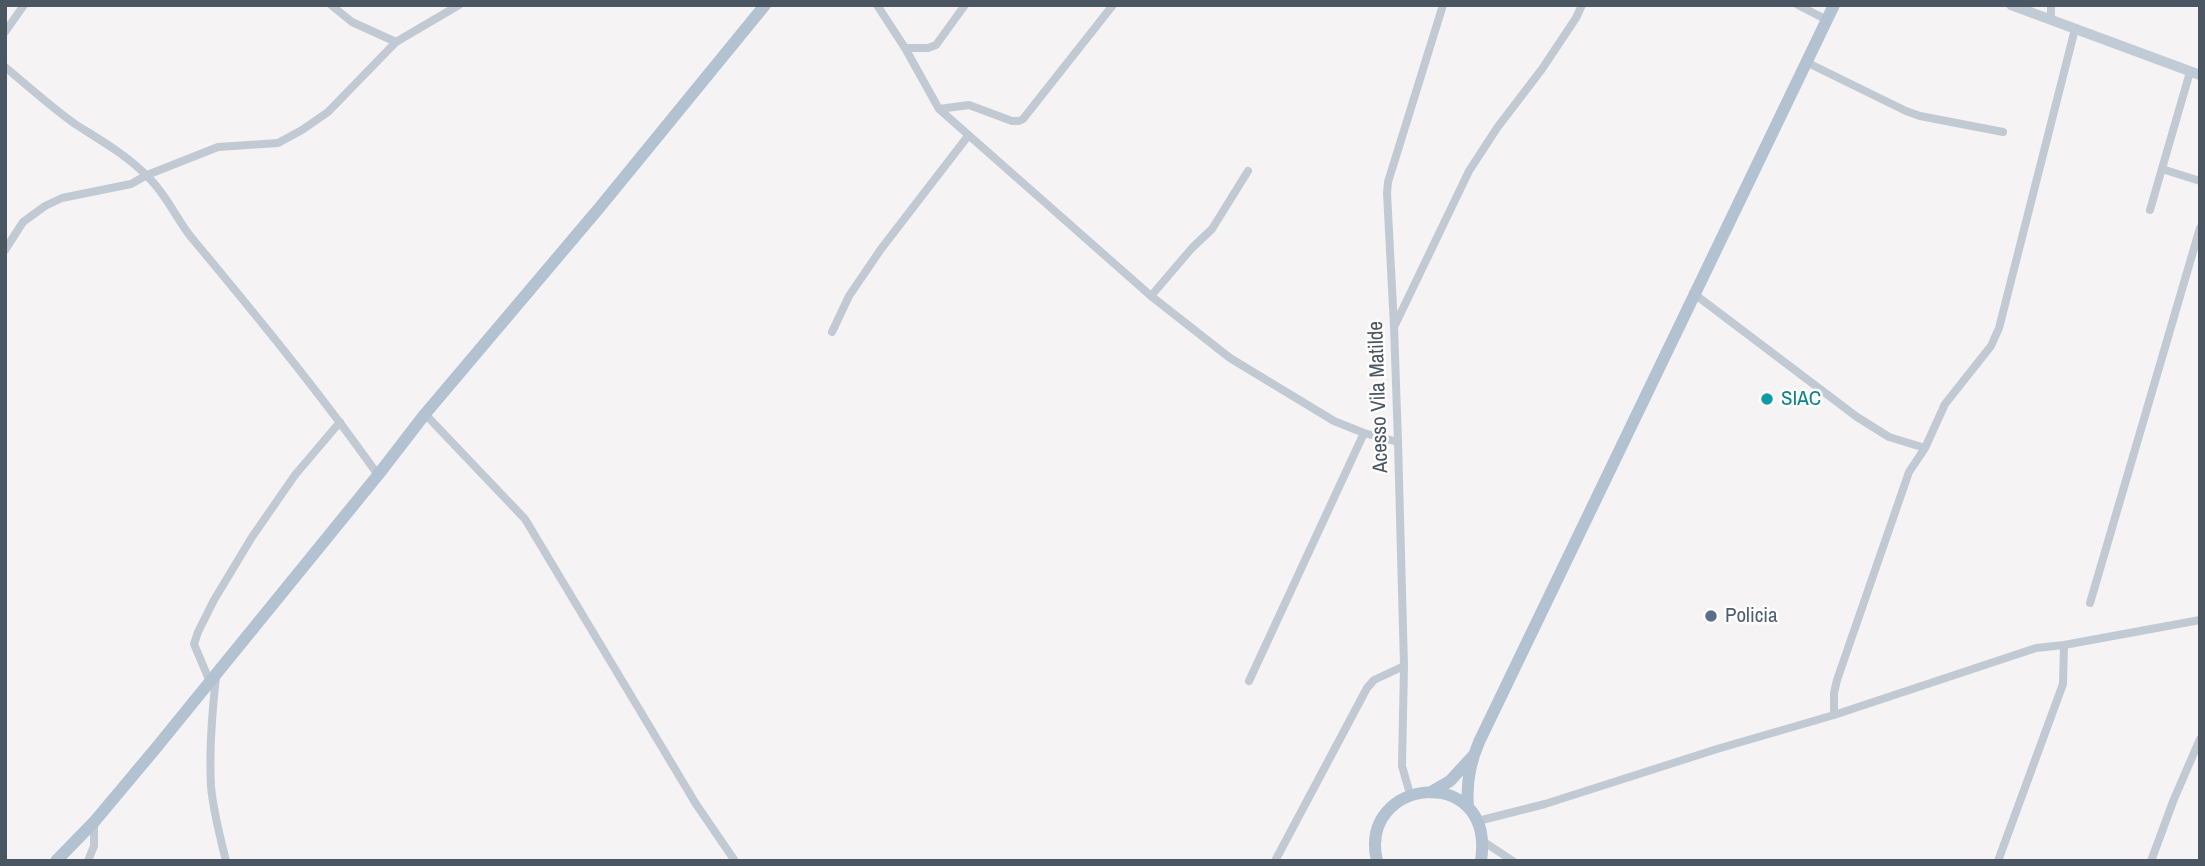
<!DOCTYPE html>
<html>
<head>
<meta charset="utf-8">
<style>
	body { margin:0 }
	#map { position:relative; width:2205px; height:866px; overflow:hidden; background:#f5f3f3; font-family:"Archivo Narrow",sans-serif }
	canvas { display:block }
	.frame { position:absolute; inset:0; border:7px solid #4a5661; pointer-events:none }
</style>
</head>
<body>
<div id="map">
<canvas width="2205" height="866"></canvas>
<div class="frame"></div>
</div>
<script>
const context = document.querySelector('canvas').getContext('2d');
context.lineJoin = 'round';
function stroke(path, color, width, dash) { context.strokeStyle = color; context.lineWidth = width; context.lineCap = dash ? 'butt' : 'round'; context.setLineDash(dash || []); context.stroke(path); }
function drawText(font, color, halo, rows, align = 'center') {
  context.font = font + ' "Archivo Narrow",sans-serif'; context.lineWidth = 5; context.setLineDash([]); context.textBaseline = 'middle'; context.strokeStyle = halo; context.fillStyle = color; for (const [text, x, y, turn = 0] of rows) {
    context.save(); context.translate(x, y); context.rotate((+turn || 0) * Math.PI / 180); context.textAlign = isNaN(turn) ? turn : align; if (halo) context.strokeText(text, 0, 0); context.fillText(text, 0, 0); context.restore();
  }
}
const street = new Path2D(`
	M331 5 352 22 396 42
	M877 5 905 48 939 109 1151 296 1230 358 1334 421 1364 433 1398 442
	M1798 5 1827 20
	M2051 19V5
	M5 32 24 5
	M905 48H928L936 45 965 5
	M1806 62 1906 111 1920 116 2003 132
	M5 67C28 86 51 107 75 124 100 140 127 155 148 177 166 194 176 218 191 237 256 315 320 393 378 475
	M939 109 969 105 1012 121H1019L1023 119 1113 5
	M2162 169 2200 181
	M2150 210 2190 72
	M5 250 23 222 45 206 62 198 131 184 147 175 218 147 278 143 302 130 328 112 396 42 459 5
	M1693 293 1857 417 1889 437 1925 448
	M1151 296 1192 248 1212 229 1248 171
	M1395 325 1469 171 1497 128 1542 69 1576 18 1582 5
	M832 332 849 296 881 249 968 136
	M425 414 525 519 696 804 735 861
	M2090 603 2200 228
	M216 677C212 713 209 750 211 786 213 811 220 836 226 861
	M1249 681 1364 433
	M210 682 194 644 198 632 214 600 252 537 295 475 340 422
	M1834 715V693L1837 680 1909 472 1925 448 1945 404 1991 346 1999 328 2075 29
	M1410 794 1402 766 1404 666 1398 442 1394 326 1387 193 1388 182 1443 5
	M1478 821 1545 804 1717 749 1834 715 2036 648 2064 645 2200 620
	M1484 842 1513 861
	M88 861 94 846V822
	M1275 861 1367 688 1374 680 1404 666
	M1998 861 2063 684 2064 645
	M2151 861 2174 799 2200 739`);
const secondary = new Path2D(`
	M2011 5 2200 75`);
const primary = new Path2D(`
	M1433 791 1450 781 1472 757
	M1468 806C1466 784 1470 763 1479 742L1834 5
	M56 861 94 822 156 748 378 475 425 414 600 207 765 5
	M1377 861C1357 777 1496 762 1481 861`);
const markers = [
	[1767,399,7,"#0f9aa8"],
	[1711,616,7,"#5c6f8a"]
];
const streetNames = [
	["Acesso Vila Matilde",1379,397,-92]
];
const cultureNames = [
	["SIAC",1781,399]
];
const serviceNames = [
	["Policia",1725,616]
];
stroke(street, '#c1cad2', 8);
stroke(secondary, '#c1cbd6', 10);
stroke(primary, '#b3c2d1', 12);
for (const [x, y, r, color] of markers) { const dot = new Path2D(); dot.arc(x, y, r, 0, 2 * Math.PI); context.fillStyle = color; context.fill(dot); stroke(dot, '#fff', 2.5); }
drawText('21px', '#4a5661', '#fff', streetNames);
drawText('21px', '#0d838f', '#fff', cultureNames, 'left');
drawText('21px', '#4e5e75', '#fff', serviceNames, 'left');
</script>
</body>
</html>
